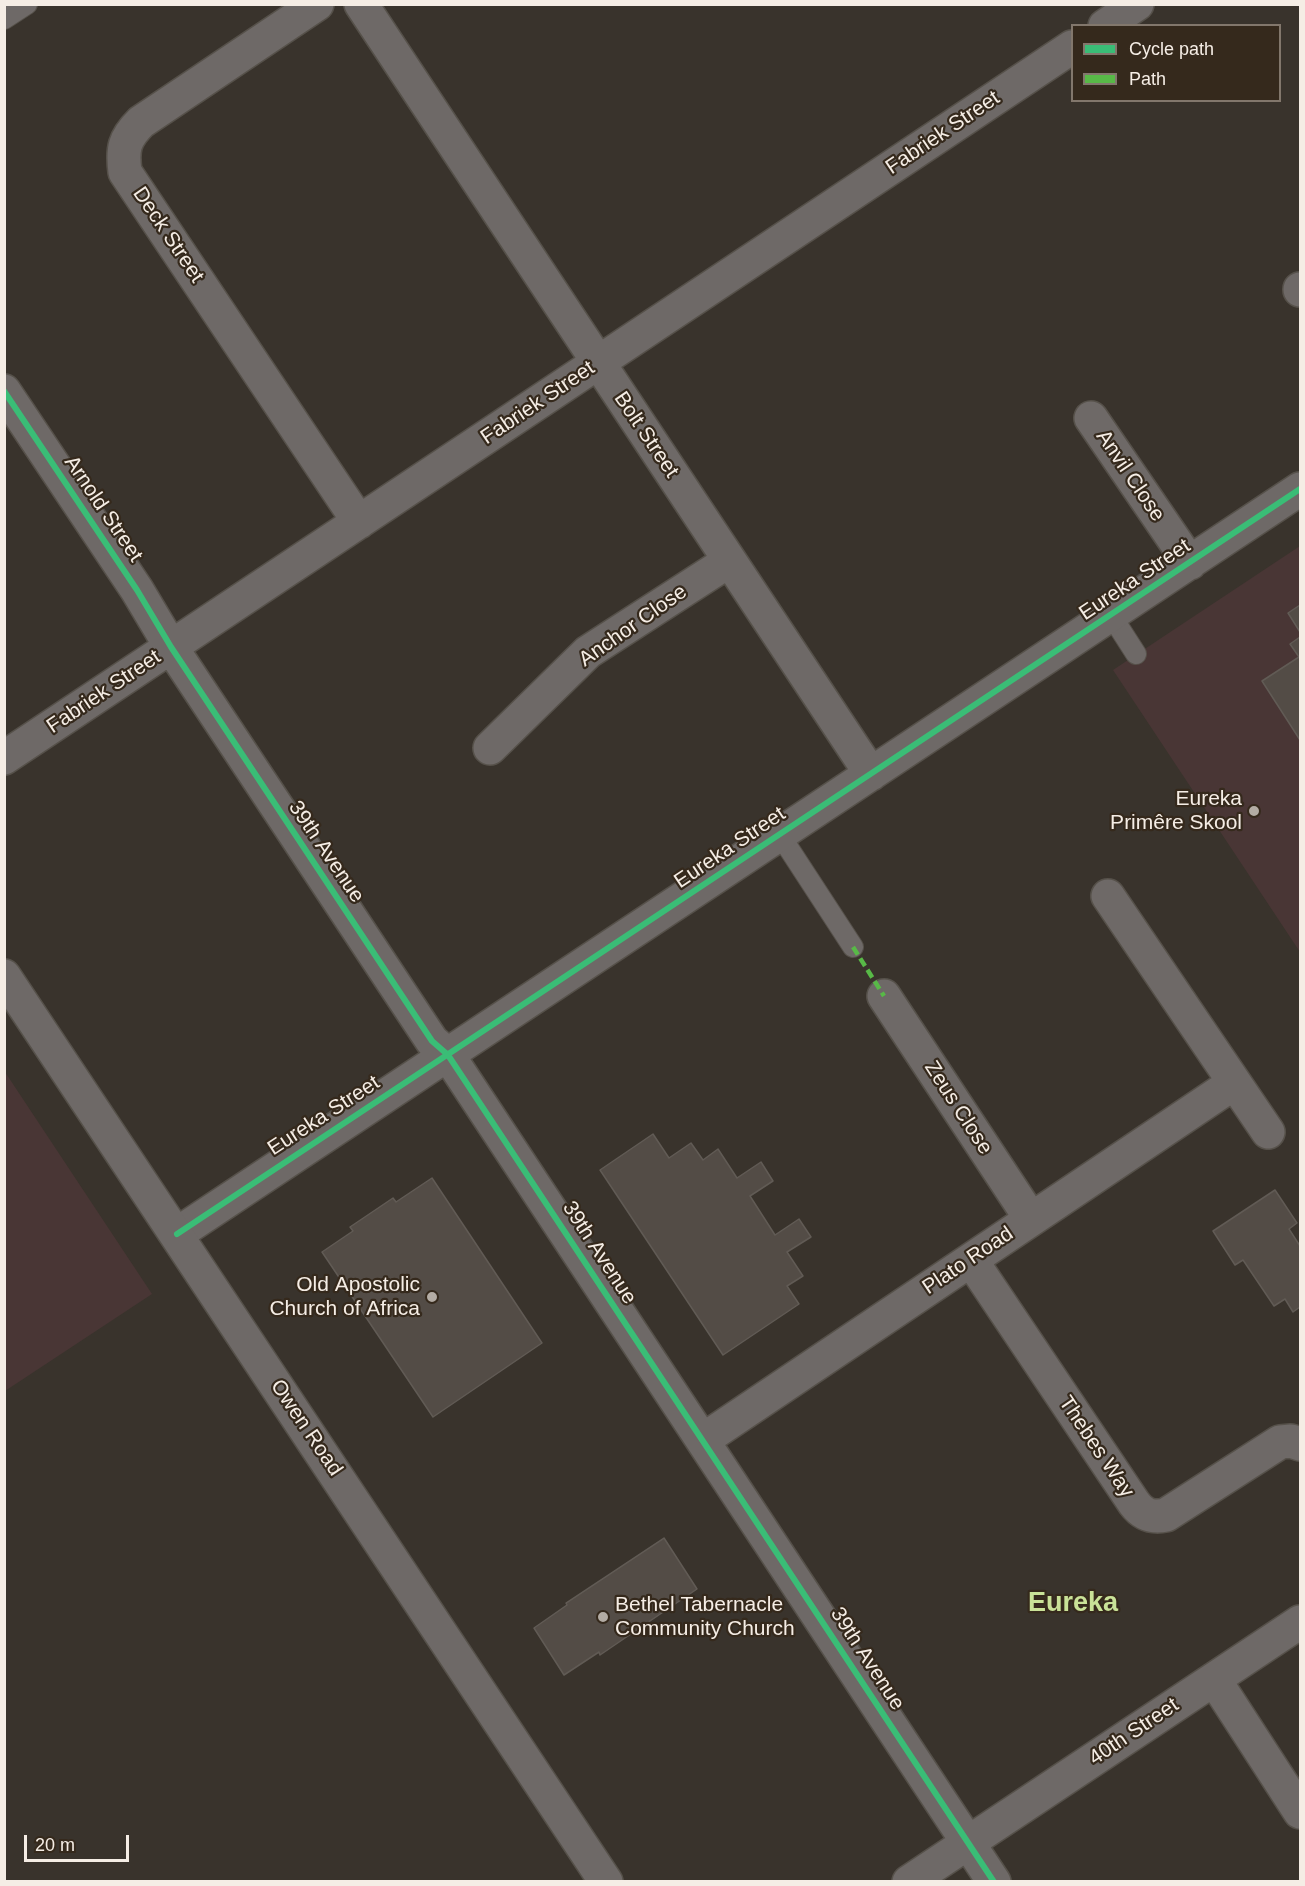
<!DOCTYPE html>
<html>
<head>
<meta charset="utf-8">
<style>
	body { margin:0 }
	#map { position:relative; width:1305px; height:1886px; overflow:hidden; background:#39332c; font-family:Arial,sans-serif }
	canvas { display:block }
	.frame { position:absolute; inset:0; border:6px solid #f5ede5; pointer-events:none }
	.legend { position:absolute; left:1071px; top:24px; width:210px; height:78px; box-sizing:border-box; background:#35291c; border:2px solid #82776c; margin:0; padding:8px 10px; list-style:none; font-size:18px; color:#f5ede5 }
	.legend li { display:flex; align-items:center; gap:12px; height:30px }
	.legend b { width:30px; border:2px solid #82776c }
	.scale { position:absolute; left:24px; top:1835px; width:105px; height:27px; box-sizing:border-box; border:3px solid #f5ede5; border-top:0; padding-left:8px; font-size:18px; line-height:21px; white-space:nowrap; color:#f5ede5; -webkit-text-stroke:4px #35291c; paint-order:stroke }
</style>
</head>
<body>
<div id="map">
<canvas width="1305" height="1886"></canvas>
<div class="frame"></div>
<ul class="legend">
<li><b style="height:8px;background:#3abd76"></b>Cycle path</li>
<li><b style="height:8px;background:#58b947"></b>Path</li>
</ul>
<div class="scale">20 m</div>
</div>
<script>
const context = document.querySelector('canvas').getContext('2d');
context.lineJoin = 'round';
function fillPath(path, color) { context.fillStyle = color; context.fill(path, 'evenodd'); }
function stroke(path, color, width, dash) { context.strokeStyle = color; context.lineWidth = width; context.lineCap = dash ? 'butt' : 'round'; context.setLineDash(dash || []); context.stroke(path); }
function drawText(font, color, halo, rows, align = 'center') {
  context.font = font + ' Arial,sans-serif'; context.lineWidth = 4.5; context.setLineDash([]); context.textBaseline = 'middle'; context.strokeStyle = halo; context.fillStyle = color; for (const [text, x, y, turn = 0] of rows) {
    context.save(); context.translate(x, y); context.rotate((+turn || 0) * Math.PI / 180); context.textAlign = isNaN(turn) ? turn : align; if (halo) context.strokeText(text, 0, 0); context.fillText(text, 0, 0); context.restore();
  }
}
const education = new Path2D(`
	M1300 546V952L1113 670Z
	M5 1072 152 1294 5 1391H4Z`);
const building = new Path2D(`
	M1300 605V632L1288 613Z
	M1300 637V740L1262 681 1299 657 1290 644Z
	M653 1134 669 1158 691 1143 703 1160 718 1149 737 1178 761 1162 773 1181 750 1196 775 1235 799 1219 811 1237 787 1252 803 1276 787 1286 799 1304 723 1355 600 1170Z
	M432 1178 542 1343 433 1417 322 1252 353 1231 350 1227 393 1198 396 1202Z
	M1275 1190 1297 1223 1289 1229 1300 1246V1307L1293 1312 1285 1299 1274 1306 1243 1260 1235 1265 1213 1231Z
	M664 1538 697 1589 600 1655 599 1652 564 1675 534 1628 567 1605 566 1603Z`);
const service = new Path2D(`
	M4 19 27 4
	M1111 615 1136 654
	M780 835 853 947`);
const minor = new Path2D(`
	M317 4 141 122C124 139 122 149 125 172L359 522
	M361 4 871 774
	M1105 26 1137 4
	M1300 289V290
	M4 391 137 590 171 647 432 1041 448 1055 994 1882
	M1091 418 1190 563
	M490 748 588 652 729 561
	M4 758 1072 47
	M1108 896 1268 1132
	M884 996 1031 1219
	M177 1234 1300 489
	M971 1260 1134 1503C1143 1515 1152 1518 1166 1515L1280 1442 1291 1441 1300 1444
	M703 1440 1234 1083
	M1214 1679 1300 1812
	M909 1882 1300 1622`);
const tertiary = new Path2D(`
	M4 976 606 1882`);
const quiet = new Path2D(`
	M853 947 884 996`);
const cycleway = new Path2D(`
	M4 391 137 590 171 647 432 1041 448 1055 994 1882
	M177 1234 1300 489`);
const markers = [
	[1254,811,6,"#b3aca4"],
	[432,1297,6,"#b3aca4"],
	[603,1617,6,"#b3aca4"]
];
const streetNames = [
	["Fabriek Street",943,133,-34],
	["Deck Street",168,235,56],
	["Fabriek Street",538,403,-34],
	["Bolt Street",646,435,56],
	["Anvil Close",1130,476,56],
	["Arnold Street",103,509,56],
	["Eureka Street",1135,580,-34],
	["Anchor Close",633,626,-35],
	["Fabriek Street",104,692,-34],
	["Eureka Street",730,848,-34],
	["39th Avenue",326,852,56],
	["Zeus Close",958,1108,57],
	["Eureka Street",324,1116,-33],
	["39th Avenue",599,1253,57],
	["Plato Road",968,1261,-34],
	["Owen Road",306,1428,56],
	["Thebes Way",1096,1447,56],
	["39th Avenue",867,1659,57],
	["40th Street",1134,1732,-34]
];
const poiNames = [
	["Eureka",1242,799],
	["Primêre Skool",1242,823],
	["Old Apostolic",420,1285],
	["Church of Africa",420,1309],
	["Bethel Tabernacle",615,1605,"left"],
	["Community Church",615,1629,"left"]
];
const districtNames = [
	["Eureka",1073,1604]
];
fillPath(education, '#493635');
fillPath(building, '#534c46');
stroke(building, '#615b55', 1.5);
stroke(service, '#56514a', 22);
stroke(minor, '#56514a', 36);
stroke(tertiary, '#56514a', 36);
stroke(service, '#6e6967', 20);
stroke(minor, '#6e6967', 33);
stroke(tertiary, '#6e6967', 33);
stroke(quiet, '#58b947', 4.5, [9, 4.5]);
stroke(cycleway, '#3abd76', 6);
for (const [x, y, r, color] of markers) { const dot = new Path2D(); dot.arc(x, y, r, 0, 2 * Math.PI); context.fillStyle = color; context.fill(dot); stroke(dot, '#35291c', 2); }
drawText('21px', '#f5ede5', '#35291c', streetNames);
drawText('21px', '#f5ede5', '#35291c', poiNames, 'right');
drawText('bold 27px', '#c9e298', '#35291c', districtNames);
</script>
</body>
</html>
